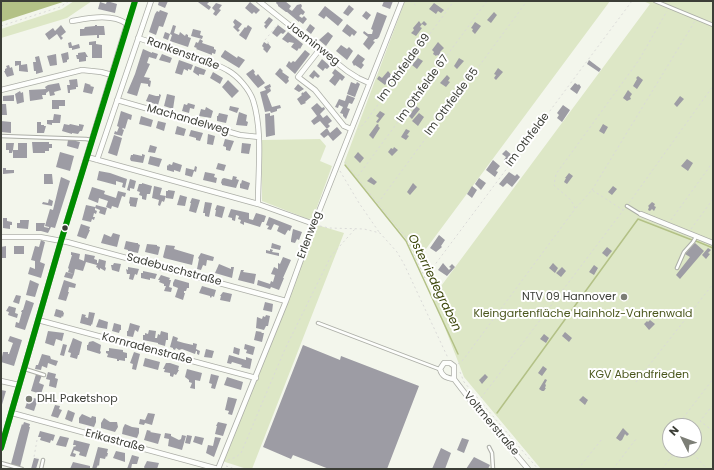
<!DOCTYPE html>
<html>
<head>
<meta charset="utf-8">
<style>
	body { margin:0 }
	#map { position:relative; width:714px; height:470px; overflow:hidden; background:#f3f6ec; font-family:Poppins,sans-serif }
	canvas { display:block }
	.frame { position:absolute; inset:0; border:2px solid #3c3e37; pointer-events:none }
	.north { position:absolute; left:662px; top:418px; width:40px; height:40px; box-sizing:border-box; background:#fff; border:1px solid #b1b2af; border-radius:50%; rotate:312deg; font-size:11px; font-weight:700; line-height:16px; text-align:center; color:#3c3e37 }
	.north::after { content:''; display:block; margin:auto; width:14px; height:18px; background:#7c7e76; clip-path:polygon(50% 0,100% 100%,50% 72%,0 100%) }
</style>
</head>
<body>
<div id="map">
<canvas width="714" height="470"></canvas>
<div class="frame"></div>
<div class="north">N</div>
</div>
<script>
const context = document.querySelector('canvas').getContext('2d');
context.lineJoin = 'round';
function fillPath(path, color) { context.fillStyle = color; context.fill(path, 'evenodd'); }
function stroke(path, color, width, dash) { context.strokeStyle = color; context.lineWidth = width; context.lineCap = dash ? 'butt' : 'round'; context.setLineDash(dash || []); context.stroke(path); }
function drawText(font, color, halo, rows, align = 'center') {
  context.font = font + ' Poppins,sans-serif'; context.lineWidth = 4; context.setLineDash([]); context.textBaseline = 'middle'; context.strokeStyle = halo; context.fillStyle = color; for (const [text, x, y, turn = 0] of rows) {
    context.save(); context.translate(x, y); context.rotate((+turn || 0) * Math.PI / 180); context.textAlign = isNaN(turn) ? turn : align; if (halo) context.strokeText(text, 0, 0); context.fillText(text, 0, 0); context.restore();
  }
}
const green = new Path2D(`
	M74 1H92L67 18 1 38V29L62 9Z
	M405 1H610L417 261 409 243 344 163Z
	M643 1H713V469H541L464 377 433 297 650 4ZM670 426H694V450H670Z
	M320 139 326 146 320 161 332 166 313 218 308 219 262 201V140Z
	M314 224 344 233 252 469H247L222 461Z`);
const water = new Path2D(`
	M1 1H66L1 22Z`);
const stream = new Path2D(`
	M345 165 406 241 458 354
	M696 241 713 248
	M497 413 638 219 692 240`);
const building = new Path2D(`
	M107 1 117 4 115 13 98 9 100 2 106 4Z
	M159 1H168L165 8 158 5Z
	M199 1H210L207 4 211 7 209 10 198 2Z
	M277 1H285L291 6 289 9 292 11 297 5 301 4 302 6 301 8 305 12 303 15 301 14 299 16 302 18 304 16 307 19 303 24 299 21V22L287 12H286L278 6V5L276 3Z
	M384 1H393L390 9 382 6Z
	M250 2 260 10 256 14 254 12 252 14 245 8Z
	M216 3 222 5 219 9 221 10 216 16 213 14 215 11 212 8Z
	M434 3 444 10 441 13 438 11 436 14 429 9Z
	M349 5 354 9 348 16 343 13Z
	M325 6 343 20 338 26 326 16 324 19 318 15Z
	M160 10 168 13 163 27 159 26 156 35 149 32 155 14 157 11 159 12Z
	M366 11 371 15 367 20 362 16Z
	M377 12 387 16 379 37 377 39H375L373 41 375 42 369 50 363 44 368 37 363 33 364 31 368 34H372L373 30 371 29Z
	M494 12 497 15 491 23 487 20Z
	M269 17 273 20 266 29 264 26 266 24 264 23Z
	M235 19 242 24 238 29 240 30 238 32 233 27 235 25 233 22Z
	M419 21 421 24 424 21 427 24 425 26 422 24 420 27 422 28 416 36 411 33 414 30 413 28Z
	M475 22 481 26 475 34 472 31 473 29 471 28Z
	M310 24 315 28 311 34 306 30Z
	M347 24 357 32 354 36 352 34 350 37 342 31Z
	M61 25 66 32 61 36 63 38 61 40 57 34 49 40 45 34 53 28 55 31Z
	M95 25H97V26H104L105 35H99V38H97V35L80 36V29H84L85 27 95 26Z
	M173 25 176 26 174 33 179 35 180 32 185 36 186 34 188 35V37L191 38 188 47 170 41 172 35 170 34 168 40 163 38 165 32 170 34Z
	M248 25 252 28 246 40 239 35 245 27 246 28Z
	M278 25 286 31 283 34 281 33 277 37 272 33Z
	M193 29 201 31 200 35 203 36 202 39 191 36Z
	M288 32 303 44 300 49 299 48 297 51 291 47 294 43 289 42 288 43 282 39Z
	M328 32 333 36 326 46 319 40Z
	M200 39 203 41 202 43 214 47V49L216 50 215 54 212 53V55L196 49 197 48 194 47 196 42 198 43Z
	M96 41V44L102 45V58H92V45H89V42Z
	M71 42 72 46 79 44 80 48 72 50V48H69L68 43Z
	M264 42 267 44 268 43 271 47 267 53 263 49 264 48 262 46Z
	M438 42 444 48 440 52 441 54 439 56 437 55 436 56 433 54 434 52 432 50Z
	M341 45 347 49 349 47 353 51 347 60 336 51Z
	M143 49 152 53V52L158 54 156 59 149 57 147 63 150 64 144 77 150 78 149 80 151 81 150 87 148 86V84L141 83 137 96 127 93 135 74Z
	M225 50 237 58 238 56 245 60 239 68 221 57V56Z
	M305 50 310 54 295 74 286 66 289 61 291 63 293 61 295 62Z
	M68 52 69 59 67 60V62L63 63 61 54Z
	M85 52 88 57H86V61L79 62V59H77L76 55H78V53Z
	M56 54 57 65 50 66 47 56Z
	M162 54 172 58 170 63 159 60Z
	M358 54 365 59 362 63 364 65 361 69 355 65 354 66 352 62Z
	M39 56 43 72 36 74V71H34L33 62H36L35 57Z
	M418 58 423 61 417 69 412 65Z
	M459 58 464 61 457 69 454 66Z
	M322 59 330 66 327 69 325 68 323 71 317 66Z
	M179 60 193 65 191 70 188 69V71L184 69 182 75 175 73Z
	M589 60 601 69 599 72 587 64Z
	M15 61H21V65L27 64 28 72 19 71V65L15 66Z
	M9 65 10 68 12 67 14 75 7 77 4 71H5V69L7 68 6 66Z
	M195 66 206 70 204 75 199 74V76L193 72Z
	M280 68 283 71 282 72 289 77 288 79 289 81 286 84 275 74Z
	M498 68 503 72 496 80 494 78 496 75 494 74Z
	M253 69 255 72 254 73 256 76 258 74 265 83 258 88 246 74Z
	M335 69 345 77 342 81 340 79 335 86 329 81 334 75 332 73Z
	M314 70 320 76 318 78 315 76 313 79 309 76Z
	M388 71 393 77 391 79 390 78 385 85 377 79 379 76 382 78Z
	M213 72 223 78 220 84 210 78Z
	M447 75 450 78 448 81 450 82 446 87 440 83Z
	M638 76 643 80 637 89 633 86 637 79 636 78Z
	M77 79 78 87H76V89L70 90V93H68L67 85H70L69 80Z
	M228 80 239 91 232 98 222 87Z
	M351 82 356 84 357 82 360 84 355 97 347 94Z
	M59 83 61 90 54 92 55 95 50 96 49 91 46 93V95H42L43 99 30 101 29 90 46 89 45 87 48 85Z
	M85 83 91 85 90 86 94 87 92 94 83 92Z
	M575 83 578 85 579 84 581 87 577 94 570 89Z
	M270 84 271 87 267 89 270 88 271 91 267 94 272 107 280 105 281 108 277 109V111L271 113 270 111 265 112 260 92 266 90 264 87Z
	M298 84 304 89 299 92 294 89Z
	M628 90 632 94 630 97 631 99 627 101 623 98Z
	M20 91 21 93 23 92 24 102 17 104 15 94Z
	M306 91 311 97 305 102 306 103 301 105 297 99 302 95 301 94 303 92V93Z
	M149 94 156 96H159V94L161 95 158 105 146 101Z
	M167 94 175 96 173 109 164 106Z
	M14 95V101H3V96Z
	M347 95 355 98 352 104 349 103 347 108 350 109 346 119 343 116V114L340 113 343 107 339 105 338 108 335 107 339 99 345 101Z
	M680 96 684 99 677 107 674 104Z
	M52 100H65V106H59V109H52Z
	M188 103 195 105 194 109 190 108 189 113 182 111 184 104 187 105Z
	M317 103 322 108 324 107 325 109 320 114 323 118 327 115 332 121 328 124 330 126 327 129 320 121 314 125 311 121 317 116 311 108Z
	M1 104H6L7 115H1Z
	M563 105 570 110 562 122 557 118 559 115 557 113Z
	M230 106 239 108 237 113 229 110Z
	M416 106 420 109 412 119 409 116Z
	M206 107 213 111 211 118 199 116 201 109 205 110Z
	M121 111 132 115 131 120 128 119 125 129 123 128 122 129 124 130 122 136 114 134 115 131 117 132 119 127 117 126Z
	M380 111 385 114 378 123 376 122 379 118 376 116Z
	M239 112 247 115 246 121 248 122 247 126 236 125Z
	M219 113 228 115 226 123 217 121V116H218Z
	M270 113V116L274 115 275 135 266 137 265 114Z
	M419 113 424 117 418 126 412 121Z
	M54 114 61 115 60 123H52V125L47 124V120H53Z
	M141 116 153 120 151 127 139 124Z
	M1 121 11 122V133L1 132Z
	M158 121 166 123 164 131 156 128Z
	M37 122H41V125H44V126H46L44 133H37Z
	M64 124 69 125 70 124 79 126V124L84 125 82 131H80L78 134 72 133V134L62 131Z
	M377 124 379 125 378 126 380 128 373 139 369 135Z
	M603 124 608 127 604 134 599 131Z
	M177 126 186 129 184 136 175 134Z
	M337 127 342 133 333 141 328 135 324 138 320 134 327 128 330 133Z
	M406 129 410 131 407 135 409 136 406 140 401 137Z
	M191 130 203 133 200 141 196 140V138L189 136Z
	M208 134 215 136 213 145 207 144Z
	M114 135 122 138 117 156 108 153Z
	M73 139H76V141L80 142 78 149 67 146 68 140H73Z
	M225 139 234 141 230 151 226 150V147L223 146Z
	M32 142H49V144H52V148H49V151H45V153H33Z
	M6 143H14L13 150H18V143H27V158H13V150L12 153H9V150H6Z
	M242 143 251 144 249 154 241 153Z
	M150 145 157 147 155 153 148 152Z
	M394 147 398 150 392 156 388 152 391 148 393 149Z
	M506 150 513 156 508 163 504 160 506 157 502 154Z
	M60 152 74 156 70 171 56 167Z
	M358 152 364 158 360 163 354 157Z
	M133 154 142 156V154L145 155 143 163 131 161 130 159 131 155H133Z
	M150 156 162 159 159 167 148 164Z
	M687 159 693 163 688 171 681 166Z
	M493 160 500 166 496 171 498 172 495 177 486 170Z
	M173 162 182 165 180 172 174 170V172L167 170V165L168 166 169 164 172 165Z
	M218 163 226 165 224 171 216 169Z
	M195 166 197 167 196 172 194 171 192 177 185 175 186 168 194 170Z
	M3 168H6V170H14V173L3 174Z
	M99 171 110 173 127 179 125 188 122 187 123 183 116 181V185L97 180Z
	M205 172 215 174 214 177 217 178 216 183 203 180Z
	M509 172 515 176 517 174 520 177 512 187 507 183 503 187 499 184Z
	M569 173 573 176 567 184 564 182 566 178H565Z
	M44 174H52L53 184H44Z
	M233 176 237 177 236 179 239 180 236 188 222 185V184L221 183 222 179 224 178 232 180Z
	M61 177 70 181 55 228 51 227 48 233 41 231H36V223H45L44 227 49 228V227L45 226 50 209 53 210Z
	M371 177 377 182 374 185 367 181Z
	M479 178 486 183 481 190 475 184Z
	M130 179 136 181 134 189 130 188V191L127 190Z
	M242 180 250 183 248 190 240 188V183L241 184Z
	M142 183 152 186 150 194H147L146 200 142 199V196L139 195 140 192 137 191 139 184H142Z
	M413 183 417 187 410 195 407 192Z
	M154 186 162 188 160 195 166 196 164 202 162 201 160 206 158 205 159 200 152 198Z
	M472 186 477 190 472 198 467 194Z
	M613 186 617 189 612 195 608 192Z
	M92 187 105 191 104 194 116 198 118 191 126 193 125 197 122 196 118 208 112 206 111 209 106 207 108 201 99 198 98 203 88 199Z
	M168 190 175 191 173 199 166 198V191H168Z
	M180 195 187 197 185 206 177 205Z
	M130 197 138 198 136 207 130 206V204L129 203Z
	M192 198 200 200 196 213 189 211 191 203H190Z
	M49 199 53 201 52 206 42 204 43 202 48 203Z
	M205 202 212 203 209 217 205 216V213H203Z
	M652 202 655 204 654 206 656 207 654 211 652 209 650 211 648 210 649 207 648 206Z
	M86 205 95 207V210L97 211 96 214 94 213 93 217H95L94 220 92 219 91 222 82 220Z
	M96 205 107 208 105 215 99 213 100 210 95 208Z
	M217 205 225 207 222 218 215 216 216 210H215Z
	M231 209 249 213V219L253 220 256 213 263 215 266 216 264 222H262L260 227 244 222V225L240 223 241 220 238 219 239 216 236 215 235 221 232 220V218L228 217Z
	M269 217 292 226 290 231 288 230 285 235 277 231 279 226 274 224 271 230 267 229 269 226 266 225Z
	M3 218H7V221L12 222V225H10V229L3 228Z
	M20 220H29L28 229 17 228V223H20Z
	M81 224 90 227 89 230H90L86 239 77 236Z
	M293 229 302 232 299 240 297 239 295 243 291 242V240Z
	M113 233 120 235 117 247 101 243 104 234 111 237Z
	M439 235 445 240 441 246 442 247 436 252 430 248Z
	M41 240 45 242 40 262 45 264 41 278 28 274 30 267 35 269V261L31 260 35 246 39 247Z
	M126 241 136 243H138V244L140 245 138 253 128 251V250L124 249Z
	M272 243 281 246 280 250 271 248Z
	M695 243 704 251 680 279 676 275 690 257 685 254Z
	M147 244 157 245V246L160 247 158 255 145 252Z
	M166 245 175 246 174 249 194 255 192 265 164 258 163 257Z
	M6 246V258H1V247Z
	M14 246H24V254H14Z
	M607 247 612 251 607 257 602 253Z
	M708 248 711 250 708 253 710 254 706 259 702 255Z
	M270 249 273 250 272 252 279 253V256L266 253V250L270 251Z
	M71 252 80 254 79 259 84 261 85 254 95 256 94 259 97 260V263H98L99 259 106 261 105 267 106 268 105 271 100 268V270L98 269V268L96 267 97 265 86 262 83 271 75 269 74 274 68 272 69 269 68 268 72 255H71Z
	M201 253 214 257 213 261 207 260 206 266 203 265 201 270 197 269 199 259 198 258Z
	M283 257 291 260 283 278H284L279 290 271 287 270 289 257 285 258 280 270 284 271 281 273 282 275 275 271 274 274 267 278 269V263L280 264Z
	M114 263 121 264 119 272 112 270 111 265H113Z
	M443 263 449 270 451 268 449 267 452 264 455 267 447 276 438 270Z
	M553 263 558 268 555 273 549 268Z
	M219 264 231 269V267H234L232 278 215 273Z
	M594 265 598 268 594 275 589 272Z
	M128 267 139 269 137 275 135 274 133 280 129 279 130 274H127L126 269 128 270Z
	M562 267 566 271 561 277 556 273Z
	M241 270H244L243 272 256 274 254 284 238 280Z
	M143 271 157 274 155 279 150 278V280L141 278V273H143Z
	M66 272 74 274 72 279 64 277Z
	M161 275 170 278 169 280H171L169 287 172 288 171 292 164 291 166 286H164V284L159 282 160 280H158Z
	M175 279 189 283V288H187L186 291H184V293H185L183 300 175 297 178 288 173 286V283Z
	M30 280 39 284 35 297 26 295Z
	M64 280 76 284 75 288 69 287 68 292H69L66 301 58 299Z
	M202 286 216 290 214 297 212 296 211 298 210 297V296L199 293Z
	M223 292 232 294 230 302 220 300 221 296H220Z
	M16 295 21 296 19 304 13 302Z
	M26 300 34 303 25 330 15 327 16 322 19 323 22 312H21L22 310H23Z
	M265 302 273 304 272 312 263 310Z
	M9 306 16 308 15 313 18 314 17 318 8 315 9 312 6 311Z
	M56 309 63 311V312L64 313 63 317 62 316 61 318 54 316Z
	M89 312 95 313 92 325 91 324V326L80 323 82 314 86 315 85 317 88 318Z
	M266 315 270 316 268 326H266L264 330 256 328 257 317 262 319 263 316 265 317Z
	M99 319 108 322 107 329 96 327Z
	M650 320 655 324 649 330 644 324 647 321 648 322Z
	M114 323 121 325V330H120L119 333 112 331Z
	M130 323 140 326 138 332 135 330 133 337 127 336V331H128Z
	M149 330 156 331 155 338H157L158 334 160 335 161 331 168 333V340H166L165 346 158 344V343L143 340V335H145V333L148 334Z
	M48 331 64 333 62 341 56 339 54 346 45 343Z
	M256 331 262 332 261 333H264L262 342 254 340Z
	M565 332 572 338 569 342 562 336Z
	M544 334 549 338 546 343 540 339Z
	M10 336 22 340 14 366 1 362 3 352H8V354H9L13 343 8 341Z
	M173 336 178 338 177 341 184 343 193 345V343L197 344 196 349 200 351 199 355 197 354V351H196L195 354 182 349 179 350 176 348 175 350 173 349V348L170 347Z
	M73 338 82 342 79 355H78L77 359 70 357 71 353 68 352Z
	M93 341 101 345 100 351 101 352 100 354 87 350V345H88L89 342Z
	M63 344 67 345 64 356 60 355Z
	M245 344 255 347 253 355 246 353 247 350 244 349Z
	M303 345 340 360 341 356 419 386 387 469H329L293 455 291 459 263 447Z
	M234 347 240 349 239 355 233 353Z
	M109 348 123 350V352L127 353V358H125V361L119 360V361H117V359L107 357 108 354 106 353V351H109Z
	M206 349 214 351 212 358 204 357Z
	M134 352 140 354 136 370 132 369 133 364 130 363Z
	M42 354 50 356 51 359 58 361 56 366 48 363 47 368 42 366 41 370 35 369 36 365H38Z
	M229 355 246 360V357L252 359 250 369 241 367 242 365 232 362 231 364 227 363Z
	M145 358 160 362 158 370 143 366Z
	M166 363H170L179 366 178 370H179L176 375 174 374 173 377 170 376V373L164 372 165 369H163Z
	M543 366 547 369 542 376 538 373Z
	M187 369 202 373 200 381 195 380V389L190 388 192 383 189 382V380L185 377Z
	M48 372 56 374 55 378 58 379 56 388 49 386 50 380 46 379Z
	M36 374 42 375 39 383 44 385 41 394 31 391Z
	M211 374 219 376 215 389 211 388 212 384 209 383Z
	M485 374 488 377 482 384 479 380Z
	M227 377 243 382 241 390 224 385Z
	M545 379 547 380 545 384 546 385 545 388H546L544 391H542L539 389Z
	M1 390 6 391 1 408Z
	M583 396 588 400 585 405 579 400Z
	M29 397 38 399 34 411 25 408Z
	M228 397 237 399 232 415 228 414 229 411 225 410Z
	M55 405 60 406 59 409 62 410 58 418 51 416Z
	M68 410 75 413 72 422 65 419Z
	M148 413 155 414 152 425 145 423 144 425 139 424 140 419 145 420Z
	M82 414 91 418 92 416 96 417V422L94 427 79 423V418Z
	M104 418 110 422H117L118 427 115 432 101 428V423Z
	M24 422 30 424 29 427H30L20 467 11 464 19 434 22 424 23 425Z
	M218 422 227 424 223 436 215 434 217 426H216Z
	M125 424 132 427 139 428V433L137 438 122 434 123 428Z
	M623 428 629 434 627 436 625 434 622 440 620 441 616 438Z
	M147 430 151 431 150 432 161 434 158 444 144 440Z
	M40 431 55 435 53 441 51 440 50 443 40 440 41 437H38Z
	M165 433 171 434V436L179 440 181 439 182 435 186 436 182 450 168 446 169 439 164 438Z
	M187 435 192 436 190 444 185 443Z
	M60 436 69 438 66 447 56 445Z
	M195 436 204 438 202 445 193 442Z
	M215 437 221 438 214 457 206 453 208 445 213 446Z
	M462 438 469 440 464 453 457 450Z
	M74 440 90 444 86 457 79 455 80 452 74 450 73 453 76 454 75 457 70 456 74 446 75 447 76 445H73Z
	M98 447 108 449 107 453H108L107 457 106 456 105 459 100 458 99 466 98 465 96 469H92Z
	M441 448 451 453 445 469H432Z
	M116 451 125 453V462L113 458Z
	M132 455 139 457 137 464H132L131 469H127Z
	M474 457 490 465 488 469H466Z
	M34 458 39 459 36 469H31Z
	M147 461 159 463 157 469H145L144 467Z
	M73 462 90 466V469L78 468 70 469Z`);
const path = new Path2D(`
	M410 1 418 7
	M1 26 60 7 69 1
	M269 43 265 40 278 24
	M358 130 366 121 454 1
	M345 162 377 203 405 236 425 278 632 1
	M340 171 359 203 379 232
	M358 176 487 1
	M592 190 695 21
	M378 203 527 1
	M629 203 713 86
	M576 208 592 190 623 210
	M671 220 713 162
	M320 226 329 228 364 229 380 233 397 252 404 264 448 358
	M691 229 713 199
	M458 364 463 360 575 209C572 197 562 194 554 185L556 174 639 60 667 11
	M460 372 464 382 538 469
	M636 382 713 284
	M478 402 625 208
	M713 405 700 421 713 431
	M677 426 713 379
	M37 440 34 457 39 459
	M690 450 707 469
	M228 460 236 457 241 453 285 349 331 256 355 229
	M226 466 235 469
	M578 469 602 439
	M613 469 636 439
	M662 469 677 450`);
const lane = new Path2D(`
	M655 1 713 25
	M127 24 135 1
	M1 136 86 139 92 140
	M627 206 640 214
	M677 268 684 252 693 242 696 237
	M318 323 439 369
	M25 369 44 375
	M489 447 492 453 493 469
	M1 463 22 469
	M41 469 43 460`);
const street = new Path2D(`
	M259 1 347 71 358 78 369 83
	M138 38C157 44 175 51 193 57 205 61 217 64 227 70 238 76 249 89 253 100 263 131 258 171 258 204
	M320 49 298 77 315 90 344 126 351 129
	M1 90 82 70 101 72 112 75
	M117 100 240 135 259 137
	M87 157 258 204 314 224
	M97 160 151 1
	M641 214 713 243
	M1 237H40L67 242 286 301
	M38 320 256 378
	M454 379C447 378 442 377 440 369L444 363H450L454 366V379L474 405 528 469
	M1 381 19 385
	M12 413 218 469
	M1 448 61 241 127 24C112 13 89 18 72 21
	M218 469 286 301 314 224 402 1`);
const bus1 = new Path2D(`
	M1 448 61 241 135 1`);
const markers = [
	[65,228,3.5,"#3c3e37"],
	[624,297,4,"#7c7e76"],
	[29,399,4,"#7c7e76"]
];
const streetNames = [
	["Jasminweg",313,44,38],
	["Rankenstraße",183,54,20],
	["Im Othfelde 69",404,68,-54],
	["Im Othfelde 67",423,89,-54],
	["Im Othfelde 65",452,102,-53],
	["Machandelweg",188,120,16],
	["Im Othfelde",528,140,-53],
	["Erlenweg",310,235,-69],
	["Sadebuschstraße",174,270,15],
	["Kornradenstraße",147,349,15],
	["Voltmerstraße",491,424,50],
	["Erikastraße",115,441,15]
];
const poiNames = [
	["NTV 09 Hannover",616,297],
	["DHL Paketshop",37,399,"left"]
];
const parkNames = [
	["Kleingartenfläche Hainholz-Vahrenwald",583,314],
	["KGV Abendfrieden",639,375]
];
const waterNames = [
	["Osterriedegraben",434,283,64]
];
fillPath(green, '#dde7c6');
fillPath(water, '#b3c186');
stroke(stream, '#b3c186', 1.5);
fillPath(building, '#9d9ca4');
stroke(lane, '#acaea7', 4.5);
stroke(street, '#acaea7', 6);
stroke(path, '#dadad8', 1, [2, 3]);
stroke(lane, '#fdfefc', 2.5);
stroke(street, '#fdfefc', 4.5);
stroke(bus1, '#008b00', 6);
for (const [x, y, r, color] of markers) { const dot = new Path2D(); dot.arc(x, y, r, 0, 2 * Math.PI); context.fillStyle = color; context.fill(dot); stroke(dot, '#fff', 1.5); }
drawText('11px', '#3c3e37', '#fff', streetNames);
drawText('11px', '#3c3e37', '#fff', poiNames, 'right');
drawText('11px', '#4b571e', '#fff', parkNames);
drawText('italic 12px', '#3a4509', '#fff', waterNames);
</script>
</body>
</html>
